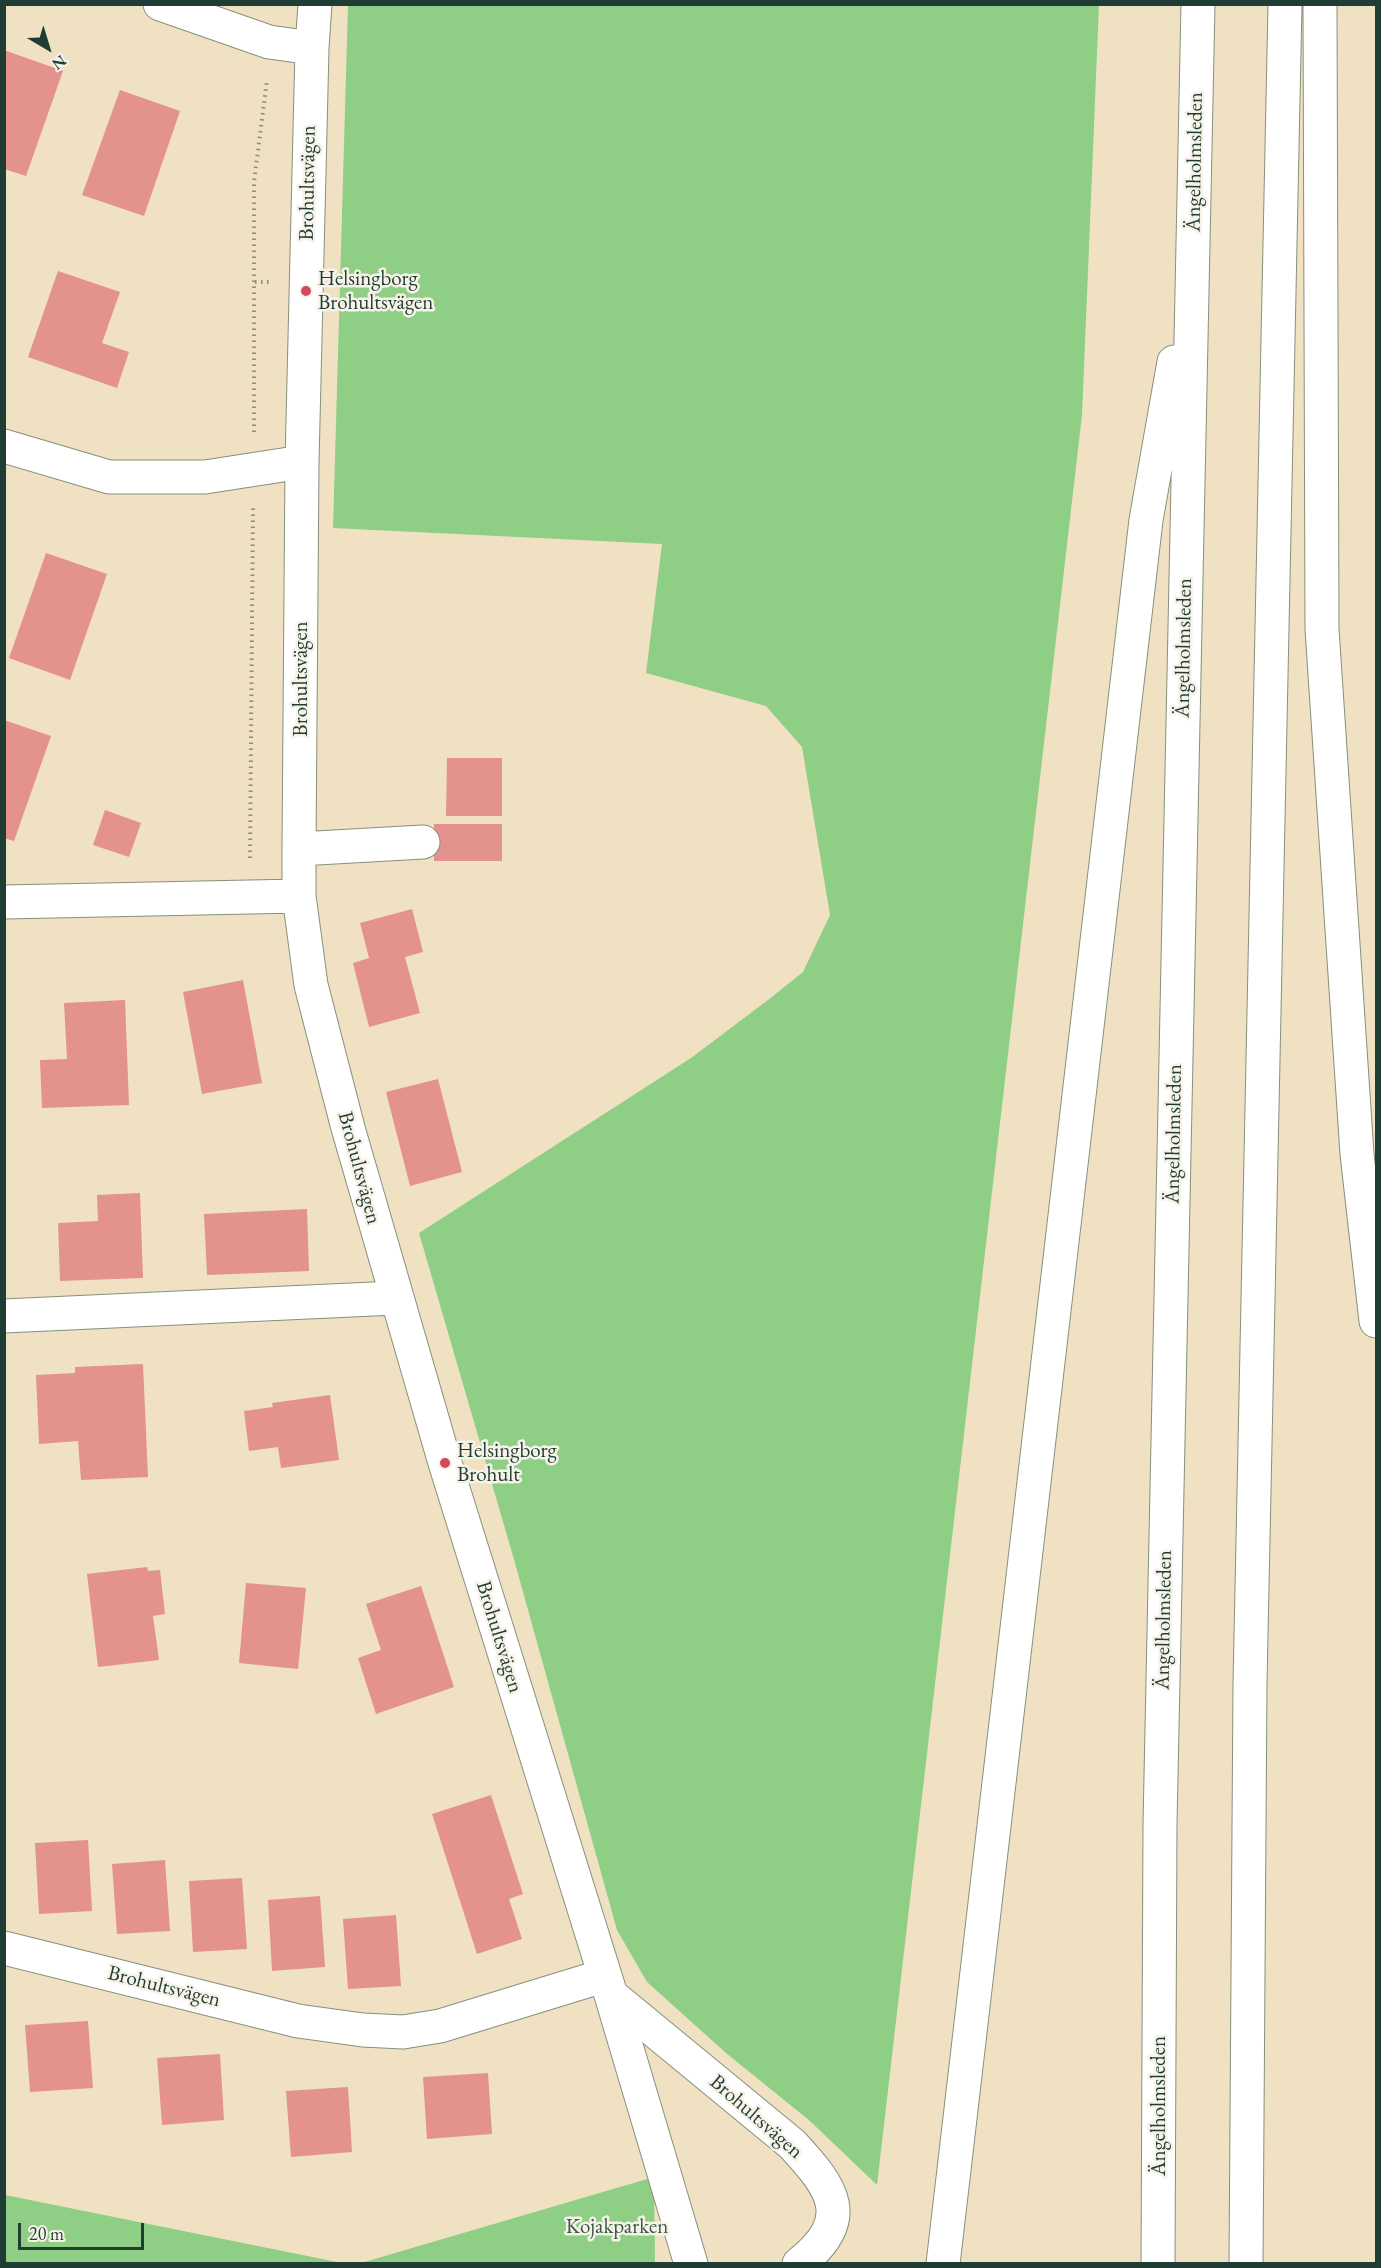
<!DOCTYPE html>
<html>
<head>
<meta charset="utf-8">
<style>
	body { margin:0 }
	#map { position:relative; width:1381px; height:2268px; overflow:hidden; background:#f0e1c3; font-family:"EB Garamond",serif }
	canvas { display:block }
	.frame { position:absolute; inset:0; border:6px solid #1f3d34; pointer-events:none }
	.north { position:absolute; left:18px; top:18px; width:60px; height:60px; -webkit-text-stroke:4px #f7f3e8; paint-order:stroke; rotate:142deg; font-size:16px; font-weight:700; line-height:24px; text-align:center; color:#1f3d34 }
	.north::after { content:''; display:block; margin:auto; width:21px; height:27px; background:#1f3d34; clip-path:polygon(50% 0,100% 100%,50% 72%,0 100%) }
	.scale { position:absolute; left:18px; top:2223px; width:126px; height:27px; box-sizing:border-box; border:3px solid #1f3d34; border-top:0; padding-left:8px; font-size:18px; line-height:21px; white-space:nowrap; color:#1f3d34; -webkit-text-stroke:4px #f7f3e8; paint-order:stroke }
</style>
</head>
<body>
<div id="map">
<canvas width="1381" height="2268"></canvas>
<div class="frame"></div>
<div class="north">N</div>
<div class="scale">20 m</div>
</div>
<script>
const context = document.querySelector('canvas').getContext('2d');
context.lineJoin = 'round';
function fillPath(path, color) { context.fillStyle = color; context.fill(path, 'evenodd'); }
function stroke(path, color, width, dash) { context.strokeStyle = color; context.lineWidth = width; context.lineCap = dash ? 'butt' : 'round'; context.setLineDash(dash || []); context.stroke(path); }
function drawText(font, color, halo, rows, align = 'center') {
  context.font = font + ' "EB Garamond",serif'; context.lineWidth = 5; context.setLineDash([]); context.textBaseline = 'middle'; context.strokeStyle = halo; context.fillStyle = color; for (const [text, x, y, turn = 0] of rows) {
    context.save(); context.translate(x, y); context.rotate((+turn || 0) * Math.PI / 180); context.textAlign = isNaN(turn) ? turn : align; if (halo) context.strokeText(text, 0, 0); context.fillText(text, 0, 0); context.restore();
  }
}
const green = new Path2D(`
	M348 5H1099L1082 415 877 2185 810 2121 726 2053 647 1982 617 1930 513 1556 419 1233 691 1058 768 1000 803 972 830 915 802 747 766 706 646 673 662 544 333 528Z
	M654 2177 655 2263H361Z
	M4 2195H5L342 2263H5Z`);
const building = new Path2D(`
	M4 50 63 71 26 176 4 169Z
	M120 90 180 111 144 216 82 195Z
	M58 271 120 292 102 343 129 352 117 388 28 357Z
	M46 553 107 574 70 680 9 658Z
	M4 720 51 736 14 841 4 838Z
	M447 758H502V816H446Z
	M105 810 141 823 129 857 93 845Z
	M434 824H502V861H434Z
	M412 909 423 952 405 957 420 1013 369 1027 353 963 369 958 360 923Z
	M243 980 262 1083 202 1094 183 992Z
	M125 1000 129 1105 42 1108 40 1060 67 1059 64 1003Z
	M438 1079 462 1172 410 1186 386 1092Z
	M140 1193 143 1278 60 1281 58 1223 98 1221 97 1195Z
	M307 1209 309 1271 207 1275 204 1214Z
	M143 1364 148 1477 81 1480 78 1441 39 1444 36 1375 75 1373V1367Z
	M330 1395 339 1460 281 1468 278 1447 249 1451 244 1411 273 1407 272 1403Z
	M147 1567 148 1571 160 1570 165 1614 153 1616 159 1660 98 1667 87 1574Z
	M246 1583 306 1588 298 1669 239 1663Z
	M421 1586 454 1687 376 1714 358 1658 381 1650 366 1604Z
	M491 1795 523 1894 509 1899 522 1939 477 1954 432 1814Z
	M88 1840 92 1911 39 1914 35 1843Z
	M165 1860 170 1931 117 1934 112 1864Z
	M242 1878 247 1949 193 1952 189 1881Z
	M320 1896 325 1967 272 1971 268 1900Z
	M396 1915 401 1986 348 1989 343 1919Z
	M88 2021 93 2088 30 2092 25 2025Z
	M220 2054 224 2120 162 2125 157 2058Z
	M488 2073 492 2134 427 2139 423 2077Z
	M348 2087 352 2152 291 2157 286 2091Z`);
const path = new Path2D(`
	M255 282H269
	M254 432V182L267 80
	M250 858 253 508`);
const minor = new Path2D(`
	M160 4 269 42 312 48
	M315 4 312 48 302 462 299 849V896L311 985 348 1128 445 1463 611 1995 691 2264
	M4 446 109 477H205L302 462
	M299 849 423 842
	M4 902 299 896
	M4 1316 395 1298
	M4 1948 298 2021 363 2030 403 2032 440 2026 603 1976
	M611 1995 792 2144C833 2188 856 2219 799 2264`);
const highway = new Path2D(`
	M1320 4 1322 629 1357 1154 1376 1321
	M943 2264 1146 520 1174 362
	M1158 2264 1160 1824 1198 4
	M1246 2264 1250 1683 1285 4`);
const markers = [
	[306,291,6,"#d1495b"],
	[445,1463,6,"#d1495b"]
];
const streetNames = [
	["Ängelholmsleden",1195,162,-89],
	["Brohultsvägen",308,183,-89],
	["Ängelholmsleden",1184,648,-89],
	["Brohultsvägen",301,679,-90],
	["Ängelholmsleden",1174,1134,-89],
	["Brohultsvägen",359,1168,75],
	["Ängelholmsleden",1164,1620,-89],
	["Brohultsvägen",499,1637,73],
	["Brohultsvägen",164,1987,14],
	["Ängelholmsleden",1159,2106,-90],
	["Brohultsvägen",756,2117,41]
];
const poiNames = [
	["Helsingborg",318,279],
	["Brohultsvägen",318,303],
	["Helsingborg",457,1451],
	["Brohult",457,1475]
];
const parkNames = [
	["Kojakparken",617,2227]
];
fillPath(green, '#8ece85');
fillPath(building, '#e3928d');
stroke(minor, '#888f7c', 35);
stroke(highway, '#888f7c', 35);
stroke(path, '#888f7c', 4, [1.5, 4.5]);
stroke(minor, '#fff', 33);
stroke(highway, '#fff', 33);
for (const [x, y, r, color] of markers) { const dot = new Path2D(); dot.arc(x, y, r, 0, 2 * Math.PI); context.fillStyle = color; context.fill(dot); stroke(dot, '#f7f3e8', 2); }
drawText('21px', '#1f3d34', '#f7f3e8', streetNames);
drawText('21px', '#1f3d34', '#f7f3e8', poiNames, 'left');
drawText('21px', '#355a44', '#f7f3e8', parkNames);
</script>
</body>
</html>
